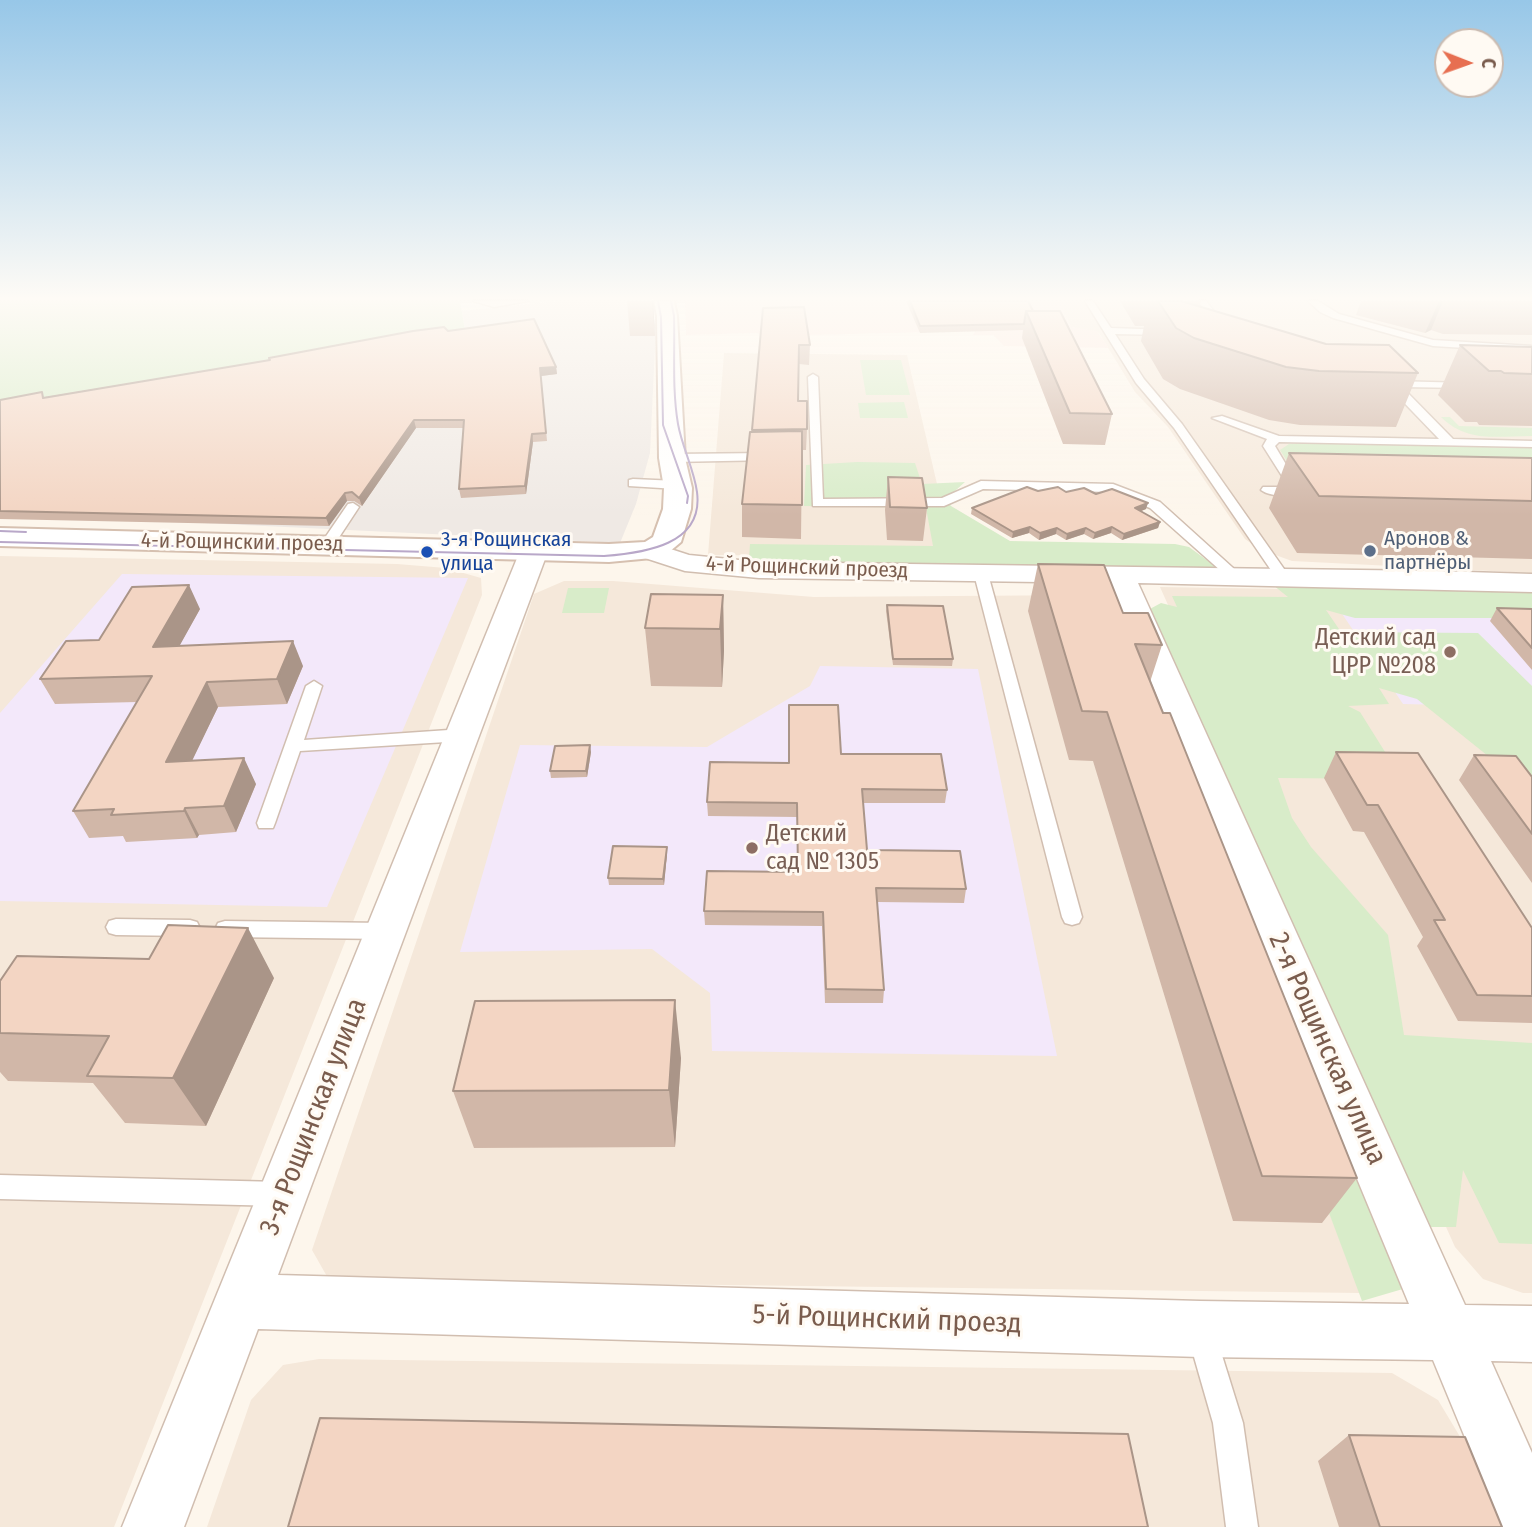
<!DOCTYPE html>
<html>
<head>
<meta charset="utf-8">
<style>
	body { margin:0 }
	#map { position:relative; width:1532px; height:1527px; overflow:hidden; background:#fdf6ec; font-family:"Fira Sans Condensed",sans-serif }
	canvas { display:block }
	.north { position:absolute; left:1434px; top:28px; width:70px; height:70px; box-sizing:border-box; background:#fffaf3; border:2px solid #cabbb1; border-radius:50%; rotate:91deg; font-size:19px; font-weight:700; line-height:28px; text-align:center; color:#7a5c4d }
	.north::after { content:''; display:block; margin:auto; width:24px; height:32px; background:#e76f51; clip-path:polygon(50% 0,100% 100%,50% 72%,0 100%) }
</style>
</head>
<body>
<div id="map">
<canvas width="1532" height="1527"></canvas>
<div class="north">С</div>
</div>
<script>
const context = document.querySelector('canvas').getContext('2d');
context.lineJoin = 'round';
function fillPath(path, color) { context.fillStyle = color; context.fill(path, 'evenodd'); }
function stroke(path, color, width, dash) { context.strokeStyle = color; context.lineWidth = width; context.lineCap = dash ? 'butt' : 'round'; context.setLineDash(dash || []); context.stroke(path); }
function drawText(font, color, halo, rows, align = 'center') {
  context.font = font + ' "Fira Sans Condensed",sans-serif'; context.lineWidth = 6; context.setLineDash([]); context.textBaseline = 'middle'; context.strokeStyle = halo; context.fillStyle = color; for (const [text, x, y, turn = 0] of rows) {
    context.save(); context.translate(x, y); context.rotate((+turn || 0) * Math.PI / 180); context.textAlign = isNaN(turn) ? turn : align; if (halo) context.strokeText(text, 0, 0); context.fillText(text, 0, 0); context.restore();
  }
}
const residential = new Path2D(`
	M1058 301H1532V573L1292 561 1259 549 1245 539 1168 427 1135 392 1099 333 1071 327Z
	M724 353 907 355 954 557 708 555Z
	M0 556 397 564 446 568 481 578 482 595 114 1527H0Z
	M564 581H613L814 597 1094 595 1360 1293 329 1280 312 1250 534 594Z
	M1160 587 1532 593V1293H1523L1483 1279 1455 1247Z
	M319 1359 1392 1373 1438 1400 1471 1455 1501 1527H207L251 1400 283 1365Z`);
const commercial = new Path2D(`
	M685 301H1058L1071 327 1097 331 1109 348 1004 346 993 335H973L975 331 767 336 756 333 686 335Z`);
const industrial = new Path2D(`
	M559 301H650L656 327 650 453 636 504 620 543 202 523 465 330 462 311Z`);
const education = new Path2D(`
	M122 574 468 578 327 907 0 901V713Z
	M1330 596 1532 599V761L1486 706 1403 704Z
	M820 666 978 669 1057 1056 712 1051 710 993 652 949 460 952 520 745 707 747 810 686Z`);
const green = new Path2D(`
	M0 301H460L465 330 0 407Z
	M860 360H901L910 395H866Z
	M904 402 908 418H860L858 403Z
	M1441 417H1450L1459 426 1532 428V436C1497 436 1467 443 1441 417Z
	M1300 443 1532 448V491L1295 474 1280 450 1289 444Z
	M857 462 915 463 922 484 965 482 946 499 951 506 1010 541 1175 544 1189 547 1223 572 774 562 749 558 750 544 933 546 926 508 804 506 806 465Z
	M1273 585 1532 590V618H1355L1326 610 1341 632 1478 633 1532 686V779L1493 760 1417 699 1379 688 1389 704 1348 706 1360 712 1402 779 1278 778 1292 818 1311 847 1388 935 1404 1035 1532 1043V1244L1499 1243 1463 1170 1456 1227H1423L1148 610 1161 603 1177 607 1172 596 1288 597Z
	M568 588H609L604 613H562Z
	M1137 700H1163L1413 1286 1362 1301Z`);
const lane = new Path2D(`
	M473 301H528L494 307Z
	M1085 301H1093L1111 328 1169 330 1171 332 1166 335 1115 334 1144 379 1182 424 1289 576 1287 579H1277L1174 428 1136 383Z
	M1198 301H1206L1225 326 1223 328H1217Z
	M1308 301H1318L1339 314 1433 340 1532 346V352L1433 346 1333 318 1320 312Z
	M813 374 818 377 823 499 942 498 981 481 1113 484 1160 502 1242 576 1240 579H1230L1150 508 1111 492 983 489 944 506H813L808 377Z
	M1392 381 1469 383V387L1465 388 1402 387 1453 439 1532 441V447L1279 442 1275 446 1300 488 1305 491C1296 498 1270 497 1261 490L1263 487H1289L1263 446 1267 439 1212 418 1222 416 1279 436 1439 439 1388 386V382Z
	M769 453 773 454V460L672 462 666 458 672 454Z
	M633 479 677 481 683 485 677 489 629 486V480Z
	M353 503 359 507 334 545 332 548H322L320 545 348 504Z
	M981 570 988 574 1082 917 1079 923 1072 925 1065 923 1062 917 974 574Z
	M314 681 322 686 304 740 463 729 471 735 463 741 300 751 275 823 273 828H259L257 823 306 686Z
	M116 919 190 920 197 922 200 928 197 934 190 936 116 935 109 933 106 927 109 921Z
	M225 921 386 923 393 925 396 931 393 937 386 939 225 937 218 935 215 929 218 923Z
	M0 1175 280 1182 289 1185 293 1194 289 1203 280 1206 0 1199Z
	M1202 1322 1212 1326 1216 1336 1243 1423 1258 1527H1226L1213 1423 1188 1336 1192 1326Z`);
const street = new Path2D(`
	M534 543 544 545 548 551 278 1275 1200 1301 1409 1304 1110 583 759 578 685 571 642 557 638 551 642 545 652 543 689 555 759 562 1435 571 1532 574V592L1138 583 1465 1305 1532 1306V1362L1491 1361 1532 1453V1527H1502L1433 1360 1200 1357 258 1329 184 1527H122L520 551 524 545Z`);
const secondary = new Path2D(`
	M654 301H674L677 316 685 458 692 488 691 509 681 542 663 557 609 562 0 546V528L609 544 645 542 653 537 663 509 664 488 659 458 657 316Z`);
const tram = new Path2D(`
	M658 301 661 317 663 425 688 496 687 503
	M0 531 26 532
	M0 542 604 556C644 553 704 545 697 492 694 469 682 447 678 424 672 389 675 352 674 316L671 301`);
const wall = new Path2D(`
	M627 301H653L655 336H630Z
	M906 301H1028L1033 311 1112 414 1105 445 1063 444 1022 338 1023 330 920 333Z
	M1120 301H1201L1199 306 1418 373 1396 427 1300 425 1269 420 1180 389 1163 379 1141 341 1144 326H1135Z
	M1361 301H1532V335L1443 334 1431 330 1425 333 1356 315Z
	M763 308 810 345 809 365 799 364 798 401 807 429 806 450H802L801 539 742 537V504L752 432Z
	M448 331 556 367 557 374 541 376 547 441 533 442 526 494 461 498 459 489 464 428H416L362 506 354 501H347L329 526 0 519V400L45 397Z
	M1460 345 1532 347V426L1479 425 1477 422H1465L1438 395Z
	M1289 453 1532 458V559L1297 553 1269 508Z
	M888 477 927 508 923 541 887 540 885 510Z
	M1038 491 1066 492 1146 509 1141 511 1160 522 1158 528 1122 540 1111 533 1093 539 1084 534 1066 540 1056 534 1039 540 1029 533 1012 538 971 514 972 508Z
	M1038 564 1123 613 1162 645 1150 682 1357 1178 1322 1223 1233 1221 1093 761 1069 760 1028 611Z
	M723 595 724 651 722 687 651 686 645 628Z
	M887 605 953 659 952 666 893 665 886 611Z
	M1497 608 1532 609V670L1490 621Z
	M200 609 179 646 303 666 287 704 218 707 192 760 256 784 236 832 199 835 197 838 126 842 123 836 89 838 73 811 137 702 55 704 40 679 99 640Z
	M591 752 587 777 551 778 550 771Z
	M1336 752 1532 928V1023L1458 1021 1417 946 1423 937 1364 832 1353 831 1324 778Z
	M841 754 947 790 945 803H863L867 850 966 889 964 903 877 902 884 990 883 1003H825L822 926 705 925 704 911 798 872 797 817 708 816 707 802 789 763Z
	M1474 755 1532 777V883L1459 780Z
	M667 854 664 885H609L608 878Z
	M274 978 206 1126 125 1123 93 1083 8 1081 0 1072V981Z
	M681 1058 675 1147 474 1148 453 1091Z
	M1349 1435 1502 1527H1339L1318 1461Z`);
const shadedWall = new Path2D(`
	M652 301H653L655 336 653 313Z
	M1439 301H1443L1431 330 1425 333Z
	M556 367 557 374 541 376 547 441 540 368Z
	M414 420 416 428 362 506 359 498Z
	M532 434 533 442 526 494 525 486Z
	M345 493 347 501 329 526 326 518Z
	M1148 503 1146 509 1134 514 1135 508Z
	M1160 522 1158 528 1122 540 1124 534Z
	M1030 527 1029 533 1012 538 1013 532Z
	M1112 527 1111 533 1093 539 1095 533Z
	M1057 528 1056 534 1039 540 1040 533Z
	M1086 528 1084 534 1066 540 1067 534Z
	M189 585 200 609 165 672 153 647Z
	M723 595 724 651 722 687 720 629Z
	M293 641 303 666 287 704 277 679Z
	M207 682 218 707 179 788 166 762Z
	M590 745 591 752 587 777 586 771Z
	M244 758 256 784 236 832 224 806Z
	M185 808 199 835 197 838 184 811Z
	M667 847V854L664 885 663 879Z
	M248 928 274 978 206 1126 173 1078Z
	M675 1000 681 1058 675 1147 669 1090Z`);
const building = new Path2D(`
	M910 301H1028L1033 311H1026L1024 324 920 326Z
	M1158 301H1181L1326 344 1389 345 1418 373 1319 371 1286 367 1194 338 1176 328Z
	M804 307 810 345H799L798 401H807V429L752 430 763 308Z
	M1026 311H1060L1112 414 1070 413Z
	M534 319 556 367 540 368 546 433 532 434 525 486 459 489 464 420H414L359 498 352 492 345 493 326 518 0 511V400L42 392 43 398 270 360 269 358 413 331 444 327 448 331Z
	M1460 345 1532 347V374L1504 373 1501 371H1489Z
	M802 431V505L742 504 750 432Z
	M1289 453 1532 458V501L1319 496Z
	M888 477 922 478 927 508 890 507Z
	M1027 487 1038 491 1058 487 1066 492 1084 488 1096 494 1112 489 1148 503 1135 508 1160 522 1124 534 1112 527 1095 533 1086 528 1067 534 1057 528 1040 533 1030 527 1013 532 972 508Z
	M1038 564 1104 565 1123 613H1148L1162 645 1135 644 1163 713H1170L1357 1178 1262 1176 1107 712 1082 711Z
	M189 585 153 647 293 641 277 679 207 682 166 762 244 758 224 806 185 808 184 811 111 815 114 809 73 811 152 676 40 679 66 641 99 640 132 587Z
	M651 594 723 595 720 629 645 628Z
	M887 605 943 606 953 659H893Z
	M1497 608 1532 609V648Z
	M789 705H838L841 754H941L947 790 862 789 867 850 960 851 966 889 876 888 884 990 826 989 823 912 704 911 707 871 798 872 797 803 707 802 710 762 789 763Z
	M590 745 586 771H550L555 746Z
	M1336 752 1418 753 1532 928V996L1477 995 1434 920H1445L1378 805H1367Z
	M1474 755 1516 756 1532 777V834Z
	M613 846 667 847 663 879 608 878Z
	M168 925 248 928 173 1078 87 1076 109 1036 0 1033V981L17 956 149 959Z
	M675 1000 669 1090 453 1091 475 1001Z
	M320 1418 1128 1434 1148 1527H288Z
	M1349 1435 1465 1437 1502 1527H1380Z`);
const markers = [
	[1370,551,7,"#5c6f8a"],
	[427,552,7,"#1a4fb4"],
	[1450,652,7,"#8d6e63"],
	[752,848,7,"#8d6e63"]
];
const farServicenames = [
	["Аронов &",1384,539],
	["партнёры",1384,563]
];
const farTransitnames = [
	["3-я Рощинская",441,540],
	["улица",441,564]
];
const farStreetnames = [
	["4-й Рощинский проезд",242,543,1],
	["4-й Рощинский проезд",807,568,2]
];
const educationNames = [
	["Детский сад",1436,638],
	["ЦРР №208",1436,666],
	["Детский",766,834,"left"],
	["сад № 1305",766,862,"left"]
];
const nearStreetnames = [
	["2-я Рощинская улица",1327,1049,66],
	["3-я Рощинская улица",314,1117,-69],
	["5-й Рощинский проезд",887,1320,2]
];
fillPath(residential, '#f5e8da');
fillPath(commercial, '#fde8e0');
fillPath(industrial, '#efe9e4');
fillPath(education, '#f3e8fa');
fillPath(green, '#d8ecc9');
stroke(lane, '#d1beb0', 3);
stroke(street, '#d1beb0', 3);
stroke(secondary, '#d6c0b0', 4);
fillPath(lane, '#fff');
fillPath(street, '#fff');
fillPath(secondary, '#fff');
stroke(tram, '#b9a8c9', 2);
fillPath(wall, '#d1b7a8');
fillPath(shadedWall, '#aa9588');
fillPath(building, '#f3d5c3');
stroke(building, '#aa9588', 2);
const sky = context.createLinearGradient(0, 0, 0, 515);
sky.addColorStop(0, '#97c7e8');
sky.addColorStop(0.58, '#fefbf6');
sky.addColorStop(1, '#fefbf600');
context.fillStyle = sky;
context.fillRect(0, 0, 1532, 515);
for (const [x, y, r, color] of markers) { const dot = new Path2D(); dot.arc(x, y, r, 0, 2 * Math.PI); context.fillStyle = color; context.fill(dot); stroke(dot, '#fffaf3', 2.5); }
drawText('21px', '#4e5e75', '#fffaf3', farServicenames, 'left');
drawText('21px', '#164399', '#fffaf3', farTransitnames, 'left');
drawText('21px', '#7a5c4d', '#fffaf3', farStreetnames);
drawText('24px', '#785e54', '#fffaf3', educationNames, 'right');
drawText('28px', '#7a5c4d', '#fffaf3', nearStreetnames);
</script>
</body>
</html>
